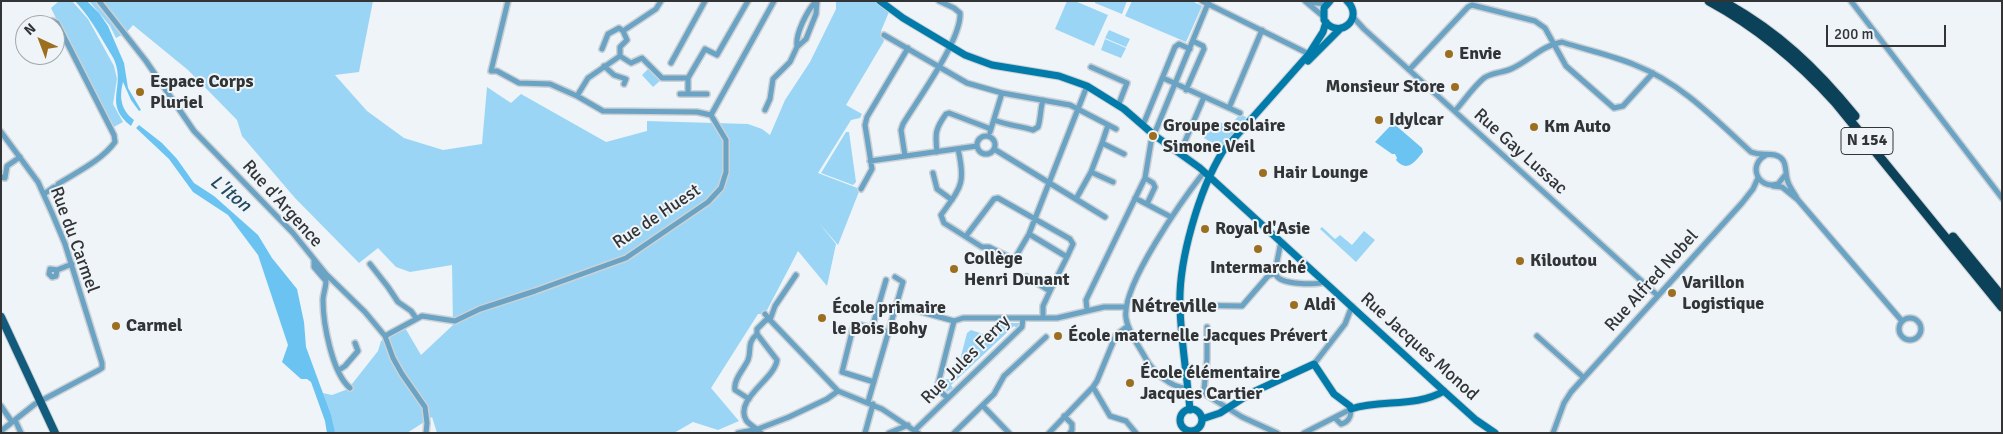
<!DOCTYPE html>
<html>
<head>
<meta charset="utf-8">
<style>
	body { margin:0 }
	#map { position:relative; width:2003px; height:434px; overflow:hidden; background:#eef4f8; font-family:Signika,sans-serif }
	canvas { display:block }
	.frame { position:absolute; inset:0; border:2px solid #323436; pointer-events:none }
	.north { position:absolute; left:15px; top:15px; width:50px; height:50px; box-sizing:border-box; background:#eef4f8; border:1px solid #a3a7aa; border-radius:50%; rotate:317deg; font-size:14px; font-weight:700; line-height:20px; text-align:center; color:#323436 }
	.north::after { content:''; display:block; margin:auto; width:18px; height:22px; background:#9c6e1f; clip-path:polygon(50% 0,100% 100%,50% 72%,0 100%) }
	.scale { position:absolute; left:1826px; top:25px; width:120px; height:22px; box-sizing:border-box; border:2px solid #323436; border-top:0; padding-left:6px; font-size:15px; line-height:18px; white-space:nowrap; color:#323436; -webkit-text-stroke:4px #eef4f8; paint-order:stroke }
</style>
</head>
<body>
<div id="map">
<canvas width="2003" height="434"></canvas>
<div class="frame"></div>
<div class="north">N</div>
<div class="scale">200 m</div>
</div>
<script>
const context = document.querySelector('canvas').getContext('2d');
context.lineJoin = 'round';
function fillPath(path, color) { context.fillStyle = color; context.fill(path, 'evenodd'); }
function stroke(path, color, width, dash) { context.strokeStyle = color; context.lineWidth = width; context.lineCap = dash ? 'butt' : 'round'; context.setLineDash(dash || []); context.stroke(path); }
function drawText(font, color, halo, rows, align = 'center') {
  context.font = font + ' Signika,sans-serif'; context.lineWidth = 4; context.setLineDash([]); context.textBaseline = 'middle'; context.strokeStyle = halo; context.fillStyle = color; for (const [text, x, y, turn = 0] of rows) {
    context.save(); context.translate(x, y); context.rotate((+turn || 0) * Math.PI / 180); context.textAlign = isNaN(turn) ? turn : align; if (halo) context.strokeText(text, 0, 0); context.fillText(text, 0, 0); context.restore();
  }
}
const green = new Path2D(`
	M59 1H72L88 19 114 66 117 79 113 104 123 122 110 129 51 8Z
	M89 1H373L359 72 335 75 367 111 404 138 443 150 482 144 487 87 511 103 521 94 606 142 647 131V121L748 124 762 129 770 135 785 100 810 62 836 9V1H876L889 12 881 31 884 41 846 105 862 114 860 118 851 120 818 173 860 189 838 245 819 223 836 244 827 286 798 251 765 314H758L711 388 739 421 718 430 693 422 674 433H437L432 417 407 433H333L323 393 332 395 348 389 378 351 381 341 404 326 421 355 453 325 452 265 410 272 396 267 378 248 359 263 295 198 242 136 237 120 188 70 133 25 127 32 116 38 110 26Z
	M1067 1H1075L1108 15 1094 46 1055 29Z
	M1095 1H1127L1122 14 1095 3Z
	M1132 1H1192L1202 6 1186 42 1125 16Z
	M1109 30 1130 39 1126 47 1105 38Z
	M1105 39 1126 48 1121 58 1101 50Z
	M649 68 661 80 653 87 642 75Z
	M1240 114 1246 117 1245 121 1220 148 1204 138 1216 121 1230 126Z
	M846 132H849L856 182 853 185 821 173Z
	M1322 227 1335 239 1340 235 1352 245 1364 231 1375 240 1356 262 1320 229Z
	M1001 323H1020V326L1017 328 1014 326 951 385 953 388 947 392 944 386 945 379H955L967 333 971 330 995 338Z`);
const water = new Path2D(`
	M75 1H87L99 13 108 26 124 63 128 88 141 110 139 111 131 100 123 82C119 98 121 110 134 120L131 126C103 104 125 88 115 62 114 58 110 53 108 49 98 32 89 16 75 1Z
	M1393 123 1422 148 1423 152C1415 162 1407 173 1396 160L1397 158 1395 154H1392L1375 142Z
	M139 125 162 143 177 159 194 183 214 196 258 235 272 258 297 289 304 322 306 347 331 415 335 433H327L325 421 311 382 307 379H301L282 362 288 345 258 255 228 215 193 192 169 159 136 128Z`);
const street = new Path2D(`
	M99 1 146 61 194 131 293 233 326 274 365 312 385 336 393 358 402 374 425 407 427 423 426 433
	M508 1 491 71H497L519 83 550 84 577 96 603 111 697 112 711 115
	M1202 1 1309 54
	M1305 1 1324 17
	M1851 1 2002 198
	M1307 2 1327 4
	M1353 17 1364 29 1657 295
	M623 31 656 9 661 1
	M884 35 967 83 1002 93 1070 105 1116 129
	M797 47C795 34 807 11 816 1
	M602 49 608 34 619 28 623 31
	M620 56 631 63 642 58 662 78H688
	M620 56V47L627 40 623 31
	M671 63 705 1
	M604 66 614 75 626 79 624 84
	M1091 67 1127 83 1118 106
	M1409 70 1468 7 1472 5 1535 21 1545 28 1566 66 1614 108 1623 106 1653 73
	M688 78 705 49 717 55 748 1
	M688 78V94
	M1163 78 1240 113
	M1186 90 1204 49 1203 46 1193 41
	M680 94H707
	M577 96 588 78 620 56
	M1229 108 1262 30
	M765 110 770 99 773 79 790 62 797 47 806 39 816 14 817 1
	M1455 111C1464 101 1473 87 1484 78 1492 72 1504 73 1513 68 1530 60 1543 45 1562 42 1586 50 1612 55 1635 65 1681 83 1715 119 1751 152 1761 156 1767 153 1775 155 1789 159 1784 172 1788 182 1790 188 1795 194 1798 200
	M994 120C1007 125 1019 126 1033 130L1038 127C1041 118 1040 110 1043 100
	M1108 125 1102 143 1124 154
	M1143 125 1175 47 1179 44 1190 49
	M1 132 38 182 52 213 65 244 102 363V368L99 370 35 404 1 431
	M990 132 1002 93
	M977 145a9 9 0 1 1 18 0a9 9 0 1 1-18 0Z
	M1102 143 1091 172 1113 182
	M958 149C966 184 961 187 941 215L944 223 982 247H989L1011 258H1015L1029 234 1087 86
	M994 149 1105 217
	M937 152C935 134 935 129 946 114L949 113 991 129
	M1180 153 1204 97
	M1766 155C1747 165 1758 190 1778 184L1786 174
	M905 156 901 130 903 124C918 99 962 39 960 13L954 8 939 1
	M870 161 977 146
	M933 173 937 189 952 200
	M1 177 5 178 7 166 20 157
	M1145 178 1153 183 1155 187 1147 204
	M1773 186 1782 187 1798 200 1902 321
	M861 189 872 169 865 125 867 117 908 48
	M44 194 54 187 57 188 58 184C77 172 101 161 115 142L114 135 57 23 53 21
	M1135 198 1171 217
	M1076 199 1091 172
	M966 236 994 199 998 198 1070 239 1073 244 1067 257 1029 234
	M1283 243 1280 246C1279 254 1275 266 1276 274 1278 285 1316 285 1325 282
	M314 260V267L326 281C326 288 323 294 323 300 323 323 332 373 350 388
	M370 264 388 287 398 302 411 311 416 318
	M57 270 56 276 52 277 49 274 50 269 57 270 72 264
	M1027 277 1050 291 1067 257
	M896 305 954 321 963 318H1057L1104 307H1126
	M1180 305 1242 306 1268 276 1276 273
	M1087 310 1086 300 1145 178 1151 142 1209 1
	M765 314 770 320 775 306 796 275
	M1043 318V306L1050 291
	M1899 329a11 11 0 1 1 22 0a11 11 0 1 1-22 0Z
	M1207 327V359L1204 390 1205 394 1242 417 1277 433
	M872 328 886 280
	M757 334 777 360C775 379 734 399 746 420 750 426 757 428 761 433
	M385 336 422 316 455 321 480 309 535 291 626 258 708 202 721 188 726 172V140L711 115 774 1
	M1537 336 1583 377
	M1314 364 1345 324 1352 306
	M339 370 345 366 358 351 355 343
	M874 382 842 372 853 328 857 325H861L888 332
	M1093 387 1110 416 1126 421 1136 433
	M1187 388C1171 388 1153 372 1146 359 1139 346 1128 332 1126 318 1121 286 1183 199 1204 172
	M948 398 942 393 938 384 954 321
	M749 399 735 390C733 380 744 369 748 360 752 350 746 344 757 334V329L766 320H770L838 391 882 409 918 433
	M868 402 903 282 895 277
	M1 406 12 422
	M983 406 1009 433
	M1064 416 1072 424V430L1070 433
	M1335 418 1341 424C1349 422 1351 417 1351 409
	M15 420 21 433
	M915 430 1022 327 1023 318
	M738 433 758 429 789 417 827 399 838 391
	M865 433 873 404
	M889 433 908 425
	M954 433 994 394 1004 376 1046 337
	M1049 433 1093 387 1097 381 1116 335 1128 326
	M1304 433 1351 409
	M1553 433 1564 403 1571 392 1742 203 1753 189 1758 178`);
const secondary = new Path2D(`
	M880 1 903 18 965 55 992 65 1059 76 1087 86 1124 109 1154 135 1200 168 1446 393 1476 420 1495 433
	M1330 1 1324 8V20C1339 41 1365 18 1347 1
	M1308 61 1340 29
	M1180 420a11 11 0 1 1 22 0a11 11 0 1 1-22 0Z
	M1190 410C1187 375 1181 342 1180 307 1178 261 1199 190 1223 151L1309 54 1323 32 1326 22
	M1202 419 1220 413 1251 393 1314 364 1334 394 1350 406 1351 409C1382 399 1415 408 1444 391`);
const primary = new Path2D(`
	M1 317 55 433`);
const highway = new Path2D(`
	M1709 1C1757 27 1798 61 1835 102L2002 307
	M1722 1C1778 32 1815 67 1855 116
	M1953 237 2002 297`);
const markers = [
	[1449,54,5,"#9c6e1f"],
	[1455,87,5,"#9c6e1f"],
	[140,92,5,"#9c6e1f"],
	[1379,120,5,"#9c6e1f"],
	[1534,127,5,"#9c6e1f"],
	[1153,136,5,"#9c6e1f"],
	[1263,173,5,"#9c6e1f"],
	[1205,229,5,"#9c6e1f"],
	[1258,249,5,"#9c6e1f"],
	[1520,261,5,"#9c6e1f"],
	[954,269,5,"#9c6e1f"],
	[1672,293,5,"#9c6e1f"],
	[1294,305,5,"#9c6e1f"],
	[822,318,5,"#9c6e1f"],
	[116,326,5,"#9c6e1f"],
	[1058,336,5,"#9c6e1f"],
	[1130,383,5,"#9c6e1f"]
];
const shields = [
	[1867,141,52]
];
const shieldNames = [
	["N 154",1867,141]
];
const poiNames = [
	["Envie",1459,54],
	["Espace Corps",150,82],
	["Pluriel",150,103],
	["Monsieur Store",1445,87,"right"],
	["Idylcar",1389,120],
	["Groupe scolaire",1163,126],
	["Simone Veil",1163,147],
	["Km Auto",1544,127],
	["Hair Lounge",1273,173],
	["Royal d'Asie",1215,229],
	["Collège",964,259],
	["Henri Dunant",964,280],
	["Kiloutou",1530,261],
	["Intermarché",1258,268,"center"],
	["Varillon",1682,283],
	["Logistique",1682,304],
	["Aldi",1304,305],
	["École primaire",832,308],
	["le Bois Bohy",832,329],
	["Carmel",126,326],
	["École maternelle Jacques Prévert",1068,336],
	["École élémentaire",1140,373],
	["Jacques Cartier",1140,394]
];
const streetNames = [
	["Rue Gay Lussac",1520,152,42],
	["Rue d'Argence",282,204,48],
	["Rue de Huest",657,217,-34],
	["Rue du Carmel",74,240,70],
	["Rue Alfred Nobel",1652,281,-48],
	["Rue Jacques Monod",1419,347,42],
	["Rue Jules Ferry",966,360,-45]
];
const waterNames = [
	["L'Iton",230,194,39]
];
const quarterNames = [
	["Nétreville",1174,307]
];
fillPath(green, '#9bd5f6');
fillPath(water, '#6bc3f2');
stroke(street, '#ccd1d5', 8);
stroke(secondary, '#ccd1d5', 9);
stroke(primary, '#ccd1d5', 10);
stroke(highway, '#ccd1d5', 11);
stroke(street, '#6aa3c3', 5);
stroke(secondary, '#017ba9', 7);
stroke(primary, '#125b7c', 8);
stroke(highway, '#0b4159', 9);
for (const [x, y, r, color] of markers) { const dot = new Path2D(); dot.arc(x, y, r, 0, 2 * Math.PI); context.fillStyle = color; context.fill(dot); stroke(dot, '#eef4f8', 2); }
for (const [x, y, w] of shields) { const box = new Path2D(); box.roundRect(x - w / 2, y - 13.5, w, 27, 4); context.fillStyle = '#eef4f8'; context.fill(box); stroke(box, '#323436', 1); }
drawText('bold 16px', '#323436', null, shieldNames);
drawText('bold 18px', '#323436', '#eef4f8', poiNames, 'left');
drawText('18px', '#323436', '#eef4f8', streetNames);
drawText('italic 19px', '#244a5e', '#eef4f8', waterNames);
drawText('bold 20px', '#323436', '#eef4f8', quarterNames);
</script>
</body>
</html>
